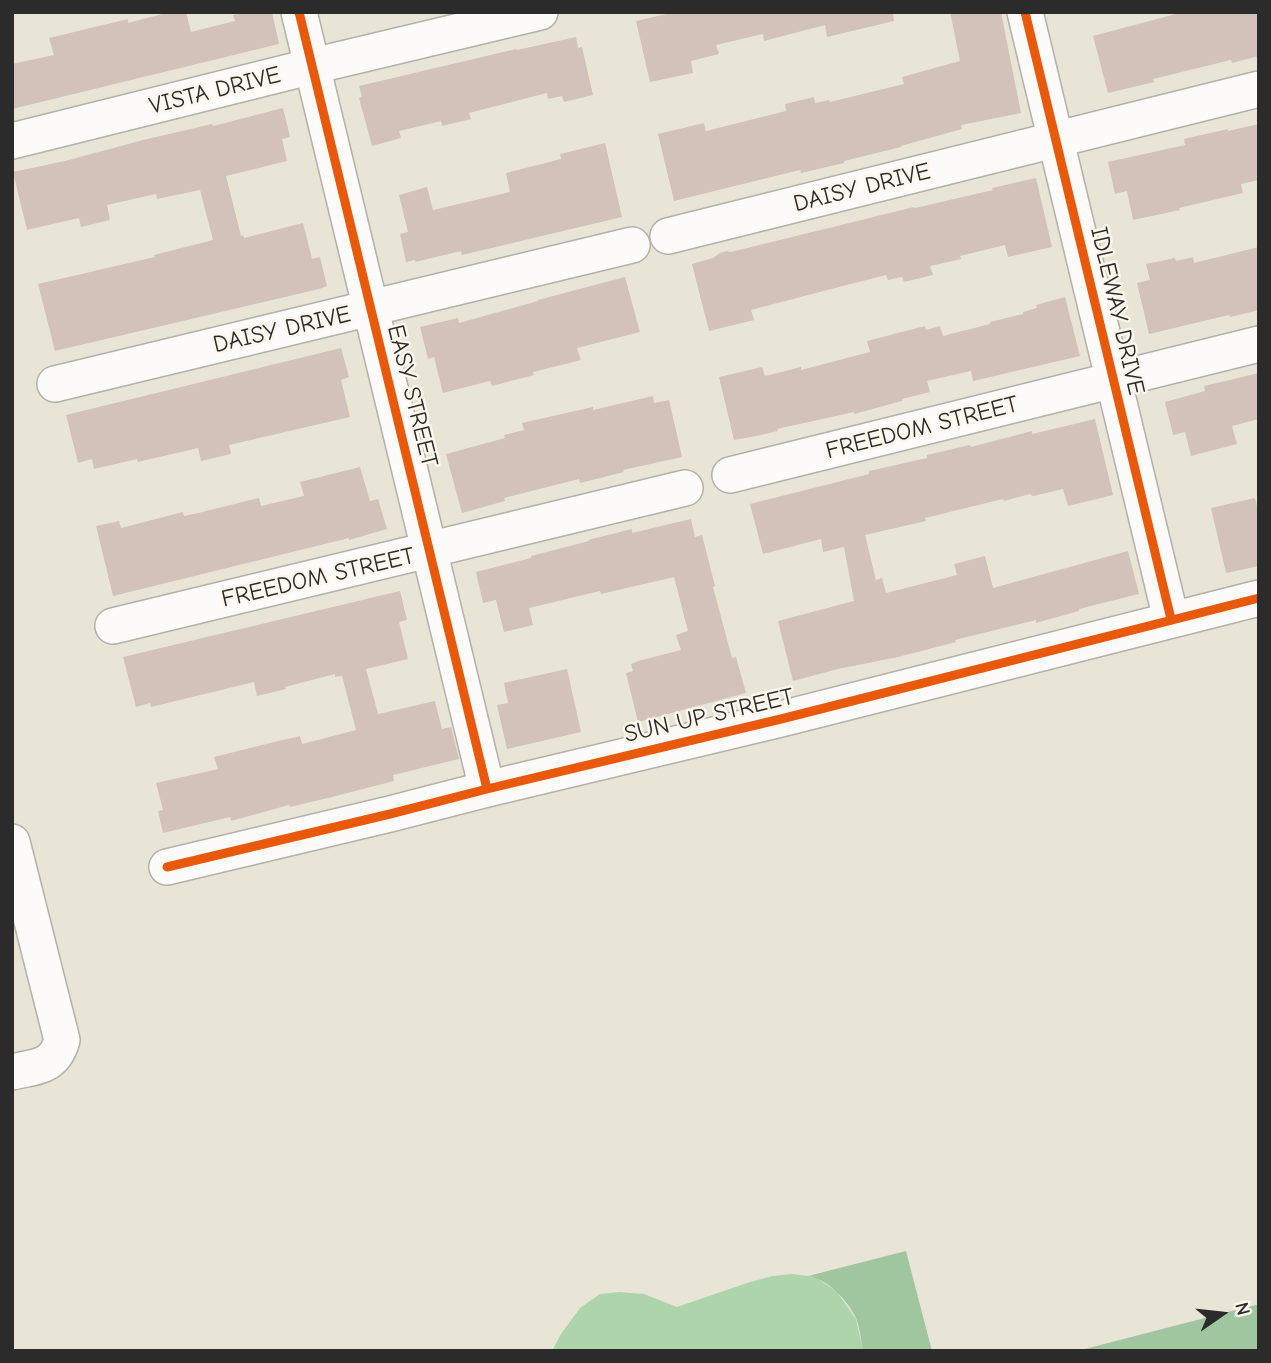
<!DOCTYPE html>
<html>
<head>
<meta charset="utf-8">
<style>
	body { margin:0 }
	#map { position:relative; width:1271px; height:1363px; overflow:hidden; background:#e8e5d7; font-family:"Comic Neue",sans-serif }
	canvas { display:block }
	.frame { position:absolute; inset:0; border:14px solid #2b2b2b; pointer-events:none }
	.north { position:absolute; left:1187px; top:1279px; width:70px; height:70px; -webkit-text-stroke:5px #fbf7ec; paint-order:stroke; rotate:76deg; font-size:19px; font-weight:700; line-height:28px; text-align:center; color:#2b2b2b }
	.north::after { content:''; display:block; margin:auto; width:24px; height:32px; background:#2b2b2b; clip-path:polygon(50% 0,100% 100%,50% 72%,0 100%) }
</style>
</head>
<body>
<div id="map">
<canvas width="1271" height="1363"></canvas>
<div class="frame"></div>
<div class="north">N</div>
</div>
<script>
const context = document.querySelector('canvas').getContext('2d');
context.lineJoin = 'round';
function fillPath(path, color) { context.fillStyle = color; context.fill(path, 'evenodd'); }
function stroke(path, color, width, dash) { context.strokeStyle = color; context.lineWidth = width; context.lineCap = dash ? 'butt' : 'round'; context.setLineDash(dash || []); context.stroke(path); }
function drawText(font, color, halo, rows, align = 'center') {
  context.font = font + ' "Comic Neue",sans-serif'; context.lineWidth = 5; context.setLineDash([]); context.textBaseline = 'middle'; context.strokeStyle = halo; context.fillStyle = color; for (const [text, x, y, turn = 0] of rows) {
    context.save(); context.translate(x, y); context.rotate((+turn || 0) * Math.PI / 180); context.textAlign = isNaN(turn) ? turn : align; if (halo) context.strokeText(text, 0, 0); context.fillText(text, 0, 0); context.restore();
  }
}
const green = new Path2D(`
	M792 1274 816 1277 837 1292 856 1319 863 1351H552L561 1334 580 1308 600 1294 620 1292 644 1294 677 1307 747 1283 772 1276Z`);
const forest = new Path2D(`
	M906 1251 932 1351H863C861 1341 860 1328 856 1318 848 1301 827 1278 808 1276Z
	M1259 1304V1351H1077Z`);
const building = new Path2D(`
	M170 12H186L191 32 235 21 233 15 245 12H272L279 44 12 109V64L54 55 49 38 128 19V23Z
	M675 12H893L894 21 827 37 825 25 764 41 763 34 716 45 719 54 691 61 693 73 650 82 636 21Z
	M950 12H1001L1021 113 961 125 962 129 901 146V147L844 161V163L801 173 800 170 674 201 658 134 704 123 706 131 786 111 785 104 814 97 815 103 829 100 830 102 904 84 902 77 960 61Z
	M1183 12H1259V56L1232 63 1231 60 1153 79 1154 82 1108 93 1093 36Z
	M576 37 578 48 582 47 593 95 564 102 562 96 548 99 547 93 469 113 471 119 442 126 441 121 399 131 401 138 372 146 359 98 362 97 359 86 516 49 517 50Z
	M283 108 290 137 282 139 287 161 226 176 241 236 243 235 244 238 303 223 312 259 320 257 327 286 319 289 55 351 38 284 155 257 154 255 213 240 200 190 157 199 156 194 107 205 110 220 81 227 79 218 27 230 13 172 65 161 143 140 212 124 213 126Z
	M1259 124V180L1241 184 1243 193 1179 208 1180 210 1133 220 1127 191 1115 194 1108 162 1185 145 1184 139 1228 129V131Z
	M605 143 622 217 462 255 461 251 415 262V260L406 262 400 234 408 232 399 195 427 187 433 210 510 192 506 173 561 159 560 154Z
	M1036 178 1052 247 1008 257 1005 245 960 256 961 259 930 266 933 275 904 282 902 277 888 280 886 275 808 295 751 310 754 320 709 331 692 264 713 258 720 253 727 251 731 252 914 207 915 208 993 190 992 188Z
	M1259 247V310L1230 317 1229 315 1149 334 1137 283 1150 280 1146 264 1175 258 1176 261 1193 257 1194 263Z
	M625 277 640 332 577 348 581 360 533 372 534 375 492 386 490 381 443 393 434 357 428 359 420 327 458 318 459 323 538 301V300Z
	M1065 297 1080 356 973 381 971 371 927 381 930 392 902 399V401L854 414V412L777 429 778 431 756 436 734 440 719 377 762 367 765 376 801 367V370L870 352 867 341 925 326 926 330 940 326 943 336 990 324V322L1023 314V312L1037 308 1036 305Z
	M341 348 349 377 341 380 350 417 229 445 231 454 201 461 198 448 138 462 137 459 94 469 92 459 78 463 66 415Z
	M1259 373V419L1232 426 1237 444 1191 456 1185 432 1173 435 1165 402 1205 391 1204 386Z
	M653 396 654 403 669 400 682 457 623 470 624 472 580 483 579 479 504 498 505 501 462 513 446 454 505 438 504 435 524 430 522 423 593 407V410Z
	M1095 419 1113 495 1068 506 1063 489 1033 496 1030 494 1004 501 1003 499 925 518 926 521 865 535 876 580 882 578 886 593 957 575 954 564 985 556 993 588 1128 551 1139 594 1079 609V611L1036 623V620L955 640 956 642 898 657 838 669 793 681 778 621 854 601 844 547 823 552 821 539 763 554 750 504 869 474V471L927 458V455L970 445 971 447 1032 431V434Z
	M360 467 370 501 378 499 387 529 349 540V538L288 553 113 596 96 526 119 521 121 528 183 512 184 516 198 513 259 498 261 506 304 496 300 482Z
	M1255 498 1259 514V566L1226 573 1211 508Z
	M691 519 695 537 702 535 715 586 713 587 732 658 736 657 746 693 638 722 626 673 633 671 631 664 638 661 681 650 676 635 688 631 674 577 601 594 600 591 529 608 533 625 504 632 496 600 483 603 476 572 531 558V556L589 541 588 540 632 529V533Z
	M400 591 407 620 399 622 408 659 366 669 378 714 435 701 442 729 451 727 459 759 393 775 394 781 332 797 290 807 289 805 231 821 230 817 163 833 158 811 163 810 156 783 218 769 214 757 258 746 300 736 302 744 356 730 342 676 335 677V674L285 687 286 689 257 696 254 682 151 707 150 703 136 707 123 657Z
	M567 669 581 732 507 749 497 705 508 703 504 683Z`);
const minor = new Path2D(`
	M299 12 487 789
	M1025 12 1171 619
	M12 141 313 66 540 12
	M668 236 1259 89
	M55 384 632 245
	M730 475 1259 344
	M113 626 685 488
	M12 842 62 1040C54 1068 37 1066 12 1072
	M167 867 390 814 487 789 781 719 1259 598`);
const cycleway = new Path2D(`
	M299 12 487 789
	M1025 12 1171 619
	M167 867 390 814 487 789 781 719 1259 598`);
const streetNames = [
	["VISTA DRIVE",215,91,-14],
	["DAISY DRIVE",862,188,-14],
	["IDLEWAY DRIVE",1117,311,77],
	["DAISY DRIVE",282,330,-13],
	["EASY STREET",412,396,76],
	["FREEDOM STREET",922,428,-14],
	["FREEDOM STREET",318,578,-13],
	["SUN UP STREET",709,716,-13]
];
fillPath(green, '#add4aa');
fillPath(forest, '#a0c69f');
fillPath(building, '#d3c2b9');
stroke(minor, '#b3b1a9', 38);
stroke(minor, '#fcfbf9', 35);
stroke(cycleway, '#e8590c', 9);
drawText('24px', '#2b2b2b', '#fbf7ec', streetNames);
</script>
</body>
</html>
